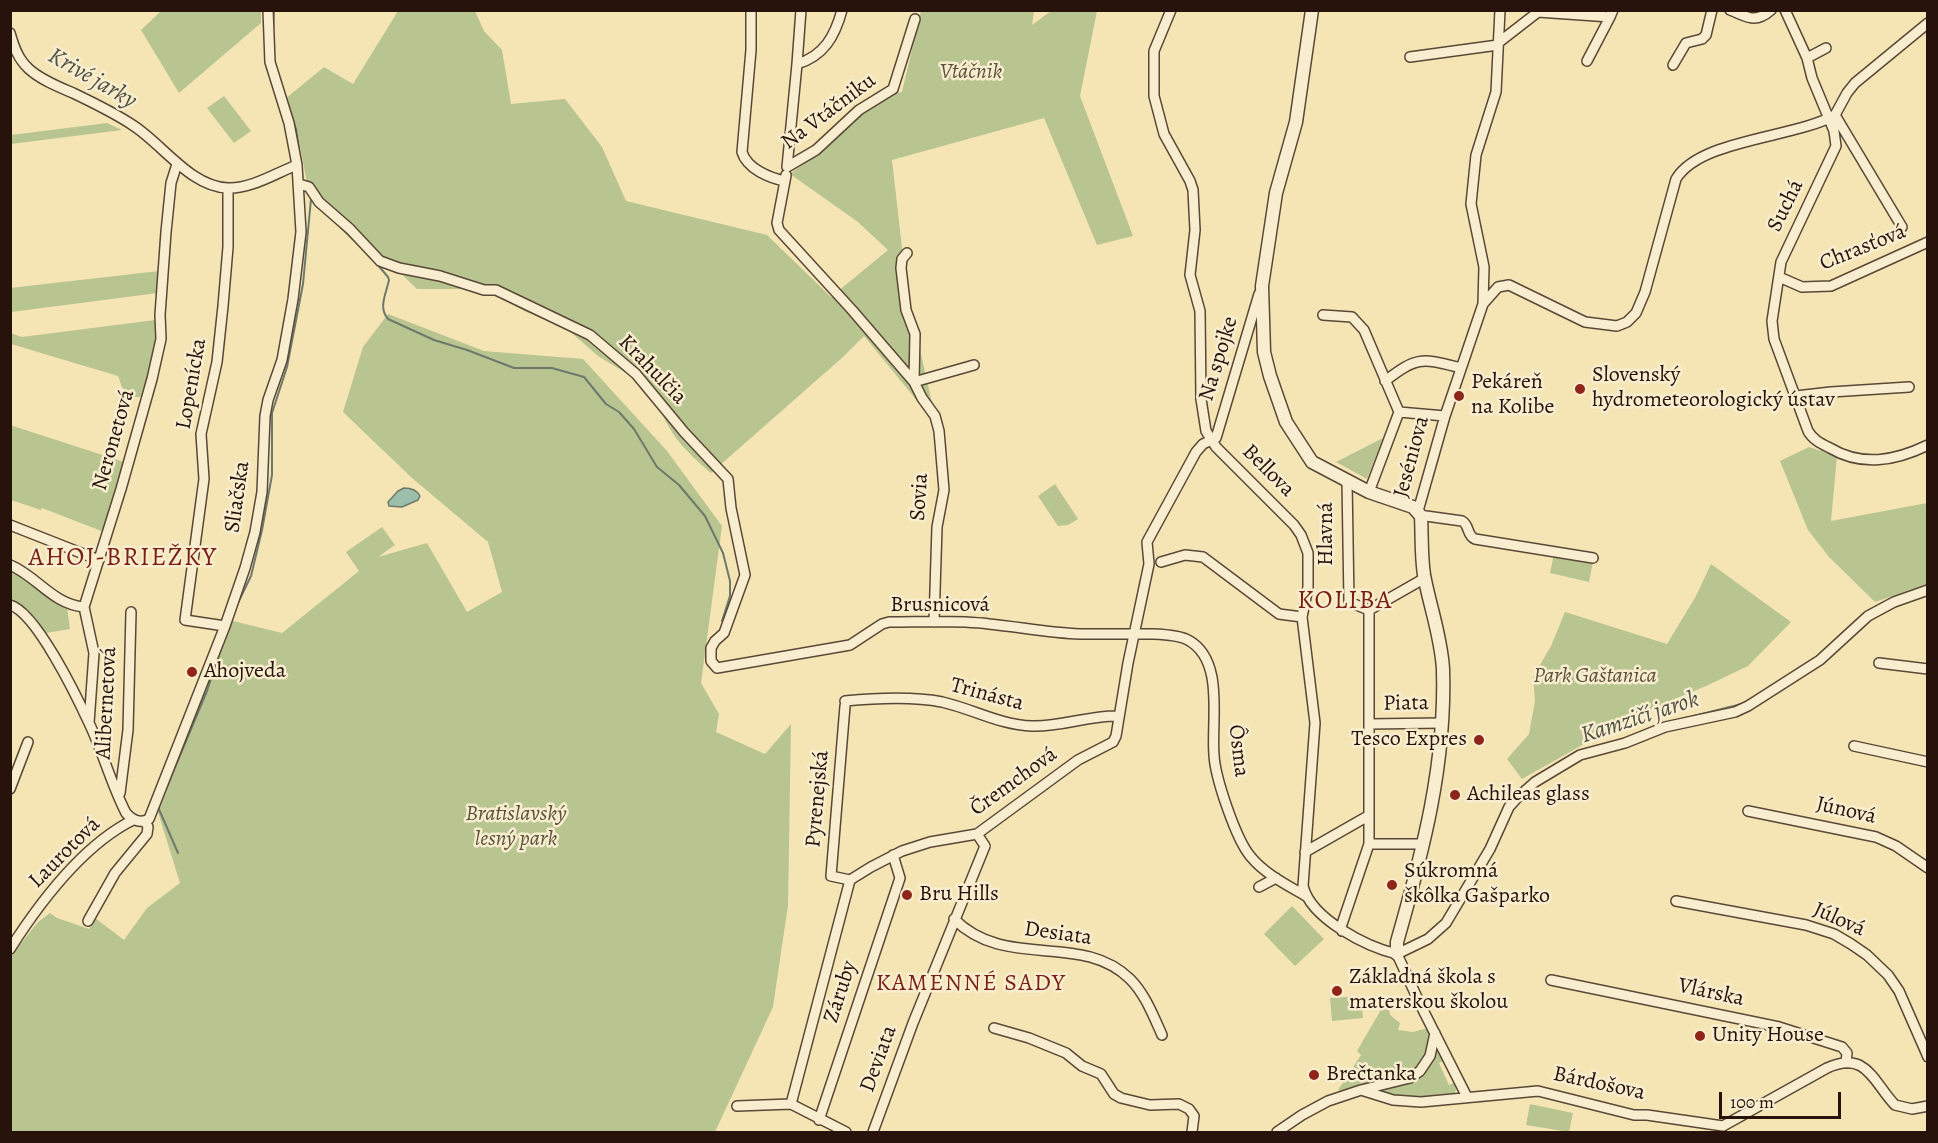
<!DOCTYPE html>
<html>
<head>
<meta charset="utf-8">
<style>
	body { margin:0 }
	#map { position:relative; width:1938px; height:1143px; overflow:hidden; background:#f5e5b5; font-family:Alegreya,serif }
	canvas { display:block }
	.frame { position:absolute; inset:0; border:12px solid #27130b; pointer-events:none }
	.scale { position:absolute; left:1719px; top:1092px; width:122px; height:27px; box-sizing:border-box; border:3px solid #27130b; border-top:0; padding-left:8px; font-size:18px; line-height:21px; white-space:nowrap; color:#27130b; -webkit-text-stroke:4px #f8eecf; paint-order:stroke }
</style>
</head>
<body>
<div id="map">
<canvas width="1938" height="1143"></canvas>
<div class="frame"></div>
<div class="scale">100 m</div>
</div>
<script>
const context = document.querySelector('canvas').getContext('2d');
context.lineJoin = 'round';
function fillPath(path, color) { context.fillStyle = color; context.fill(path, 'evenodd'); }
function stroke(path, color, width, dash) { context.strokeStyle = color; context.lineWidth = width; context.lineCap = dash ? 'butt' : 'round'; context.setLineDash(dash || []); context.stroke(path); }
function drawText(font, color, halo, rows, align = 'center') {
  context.font = font + ' Alegreya,serif'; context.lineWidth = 5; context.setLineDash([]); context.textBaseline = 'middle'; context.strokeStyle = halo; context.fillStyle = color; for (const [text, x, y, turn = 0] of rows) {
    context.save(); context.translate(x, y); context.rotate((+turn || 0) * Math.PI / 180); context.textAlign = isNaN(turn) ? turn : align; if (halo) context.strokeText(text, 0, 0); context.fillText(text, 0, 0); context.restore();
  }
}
const green = new Path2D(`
	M162 10 261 11V23L179 93 141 30Z
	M398 11H475L484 31 502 50 511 104 565 99 602 147 626 201 767 235 831 297 888 250 858 222 790 174 818 153 849 122 884 95 902 92 921 11H1034L1032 25 1051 11H1097L1080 96 1133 236 1097 245 1044 118 892 160 907 292 937 425 864 336 843 357 711 473C681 448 664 428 654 390L598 356 566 328 524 311 485 289H417L307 183 296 126 285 99 324 67 353 84Z
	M224 96 251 131 234 143 207 108Z
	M107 123 122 130 11 144V135Z
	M159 271 158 293 11 312 10 288Z
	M388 314 484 351 583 359 667 451 722 526 701 683 719 714 716 732 765 754 791 724 788 905 773 1007 715 1132H11L10 957 38 922 50 913 57 918 89 929 95 918 124 940 147 908 180 883 157 809 207 691 229 620 282 633 359 571 346 552 382 527 395 545 378 557 427 543 467 612 502 592 488 542 412 478 343 412 363 347Z
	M155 320 156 342 146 393 140 397H131L122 387 118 376 11 344 10 333 22 337Z
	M10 425 124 462 104 532 42 508 41 510 11 500Z
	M1383 438 1367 479 1336 462Z
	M1809 447 1837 456 1831 521 1927 503V584L1875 602 1829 557 1808 530 1780 461Z
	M1055 484 1078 519 1068 525 1058 526 1038 496Z
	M1554 554 1593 562 1589 582 1550 573Z
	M1711 564 1791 622 1748 666 1706 686 1606 728 1584 744 1522 779 1507 759 1529 734 1535 701 1533 677 1551 646 1565 612 1667 644 1696 596Z
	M11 568 46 596 67 607 70 629 46 633C37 620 27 605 11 600Z
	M1292 906 1324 939 1295 966 1264 934Z
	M1361 996 1363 1018 1332 1021 1330 998Z
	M1386 1001 1389 1002 1390 1015 1400 1023 1398 1030 1413 1032 1428 1028C1438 1080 1377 1082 1341 1091L1338 1090 1361 1055 1357 1051Z
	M1439 1050 1445 1060 1439 1063 1449 1085 1454 1083 1456 1090 1454 1094 1407 1099 1370 1092C1401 1083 1424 1085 1436 1051Z
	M1530 1104 1573 1113 1569 1132 1526 1125Z`);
const water = new Path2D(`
	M404 488C411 488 417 490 420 496L418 500 402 507 389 506 388 502 398 491Z`);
const stream = new Path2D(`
	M10 26 24 56 32 67
	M273 30 274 10
	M44 75 58 82
	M286 99 296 129 301 163
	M109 106 120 112
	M330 217 367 253
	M377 264 388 277 389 280C386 294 378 308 388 319L434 340 467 350 514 368H552L584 377 606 404 619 412 634 429 657 467 679 485 705 516 723 553 730 581V596L722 621
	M235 609 251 576 262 530 272 475V413L287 367 303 284 311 199
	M1835 640 1859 618
	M1681 719 1742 704
	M165 791 207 691 225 637
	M158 807 178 853`);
const minor = new Path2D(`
	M751 10V50L742 152C747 169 770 178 785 181L786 175
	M842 10C835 36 824 56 797 64L787 167 816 150 859 110 893 89 915 19
	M1171 10 1154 51V96L1164 134 1190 181 1193 190 1195 230 1190 275 1200 311 1201 399 1206 431 1216 447 1294 525 1301 535 1308 553V587L1302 617 1315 723 1303 886C1311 919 1367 947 1397 954
	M1730 10C1748 17 1755 24 1771 10
	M1785 10 1807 58
	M10 33C14 47 18 59 29 69 41 80 59 87 73 93 94 103 115 113 134 126 163 145 191 187 228 188 251 189 276 173 297 165
	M1498 43 1538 12 1610 17 1613 10
	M1826 48 1807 58 1812 78 1834 131 1836 146 1781 262 1772 321 1774 339 1808 431C1813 440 1822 444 1830 448 1862 467 1895 461 1928 445
	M1410 57 1498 45
	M1587 61 1610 17
	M797 64 801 10
	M1673 65 1686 43 1702 39 1706 35 1712 10
	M1835 115 1902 227
	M785 181 777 223 779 230 852 310 914 382 922 398 935 416 939 431 944 490 937 527 934 622
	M299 184 309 187 319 202 350 229 380 261 399 268 440 276 484 290H496L590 335 636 374 684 432 728 479 731 508 745 575 724 633 715 641 711 648V661L717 668 850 645 882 624 889 622C922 622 956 620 989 624 1020 627 1049 633 1080 634 1104 635 1170 630 1188 640 1225 660 1211 720 1214 755 1215 777 1236 840 1251 857 1265 874 1287 885 1306 896
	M907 253 902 259 901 268 906 310 915 334 914 382
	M1779 277 1802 287 1831 286 1928 242
	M1483 304 1498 287 1509 285 1585 322 1617 326 1627 322 1636 313 1645 292 1676 179C1700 139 1795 138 1835 115L1847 93 1855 83 1928 23
	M1323 315 1352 317 1364 330 1399 412 1369 492
	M1385 381C1418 356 1421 358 1461 368
	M914 382 974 365
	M1796 396 1831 392 1909 387
	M1399 412 1445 416
	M1418 511 1445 416 1483 304 1484 267 1471 204 1476 155 1496 92 1500 10
	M1421 517 1426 516 1462 521C1470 525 1466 535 1475 539L1593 558
	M10 525 99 560
	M1161 562 1185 555 1203 557 1279 614 1302 617
	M10 565C37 576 52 604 84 607
	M10 605C36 612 77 697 89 723 103 752 111 784 126 813 132 820 140 824 149 819L225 626 245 568 255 532 262 492 265 416 268 400 282 360 293 299 301 232 297 165 289 123 270 62 268 10
	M1369 610 1425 578
	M225 626 185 620 204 479 201 434 217 362 223 306 228 247V188
	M1879 663 1928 669
	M845 701C877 698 911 696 942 702 973 709 1000 725 1032 726 1062 727 1089 715 1119 716
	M845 706 831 876 850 880
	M89 723 94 653 84 607 121 489 152 379 161 339 160 315 166 232 171 183 177 164
	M1369 724 1442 723
	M1854 746 1928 762
	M10 789 28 742
	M120 793 128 730 131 612
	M1748 811 1876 837 1896 846 1928 868
	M1369 844H1424
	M1305 852 1368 816
	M1259 887 1276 878
	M1676 901 1806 925 1834 934 1851 944 1867 955 1888 975 1899 991 1928 1057
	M954 919C1006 971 1081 931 1130 979 1145 994 1153 1015 1162 1035
	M88 921 115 873 147 834 148 827 145 821
	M1342 931 1341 927 1369 844V610L1349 602 1347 481
	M10 949C40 902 83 845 133 820
	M1397 954 1428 939 1446 923 1490 849 1509 807 1518 797 1535 782 1580 755 1625 743 1665 727 1735 712 1748 706 1820 660 1868 616 1894 602 1928 590
	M1397 954 1420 1004 1467 1097
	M1551 980 1779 1027 1842 1047 1847 1053 1846 1063
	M994 1028 1029 1038 1066 1053 1082 1066 1101 1074 1114 1094 1121 1098 1150 1105 1179 1104 1189 1109 1194 1116 1192 1132
	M1361 1090 1393 1100 1421 1102 1538 1091 1634 1115H1647L1723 1126 1827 1068C1867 1050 1873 1082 1895 1105L1912 1109 1928 1106
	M791 1104 850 880 871 867 902 851 930 842 977 834 1078 760 1113 742 1116 736 1128 663 1149 564 1147 542 1196 452 1203 444 1216 438 1259 294
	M737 1106 791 1104 846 1132
	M819 1120 900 878 893 855
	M873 1132 913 1023 985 846 977 834
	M1277 1132 1302 1115 1328 1101 1361 1090 1410 1078 1420 1071 1430 1056 1435 1033`);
const tertiary = new Path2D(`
	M1312 10 1296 122 1276 193 1262 286 1264 352 1270 376 1286 422 1312 462 1369 492 1413 507 1421 516C1422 536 1421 555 1424 575 1430 607 1441 636 1443 669 1446 765 1423 851 1397 942V954`);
const markers = [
	[1580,389,6,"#8f2418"],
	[1459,396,6,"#8f2418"],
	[192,672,6,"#8f2418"],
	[1479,740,6,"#8f2418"],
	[1455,795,6,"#8f2418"],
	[1392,885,6,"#8f2418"],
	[907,895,6,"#8f2418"],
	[1337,991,6,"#8f2418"],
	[1700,1036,6,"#8f2418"],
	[1314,1075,6,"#8f2418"]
];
const parkNames = [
	["Vtáčnik",971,73],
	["Park Gaštanica",1595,677],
	["Bratislavský",516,815],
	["lesný park",516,840]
];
const streetNames = [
	["Na Vtáčniku",829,112,-37],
	["Suchá",1786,206,-64],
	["Chrasťová",1863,248,-22],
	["Na spojke",1219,359,-73],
	["Krahulčia",652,370,46],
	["Lopenícka",192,384,-80],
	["Neronetová",114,440,-74],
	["Jeséniova",1412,457,-75],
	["Bellova",1268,471,45],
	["Sliačska",238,497,-82],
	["Sovia",920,497,-86],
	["Hlavná",1327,534,-90],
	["Brusnicová",940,606],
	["Trinásta",987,695,15],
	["Alibernetová",107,703,-87],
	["Piata",1406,704,-1],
	["Ôsma",1238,751,83],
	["Čremchová",1014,782,-36],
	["Pyrenejská",818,799,-85],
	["Júnová",1846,811,13],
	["Laurotová",65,853,-45],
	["Júlová",1839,920,24],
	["Desiata",1058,934,8],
	["Záruby",841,992,-72],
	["Vlárska",1711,993,12],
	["Deviata",879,1059,-70],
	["Bárdošova",1599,1084,12]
];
const poiNames = [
	["Slovenský",1592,376],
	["hydrometeorologický ústav",1592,401],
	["Pekáreň",1471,383],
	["na Kolibe",1471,408],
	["Ahojveda",204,672],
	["Tesco Expres",1467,740,"right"],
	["Achileas glass",1467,795],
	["Súkromná",1404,872],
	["škôlka Gašparko",1404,897],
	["Bru Hills",919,895],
	["Základná škola s",1349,978],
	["materskou školou",1349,1003],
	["Unity House",1712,1036],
	["Brečtanka",1326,1075]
];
const waterNames = [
	["Krivé jarky",92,79,30],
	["Kamzičí jarok",1640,718,-18]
];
const neighbourhoodNames = [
	["KAMENNÉ SADY",971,984]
];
const quarterNames = [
	["AHOJ-BRIEŽKY",123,559],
	["KOLIBA",1345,602]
];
fillPath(green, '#b8c590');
fillPath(water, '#9cbfab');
stroke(water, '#6d7a6b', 1.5);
stroke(stream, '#6d7a6b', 2);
stroke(minor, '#5a4836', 12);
stroke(tertiary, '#5a4836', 15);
stroke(minor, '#f8eecf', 9);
stroke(tertiary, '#f8eecf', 12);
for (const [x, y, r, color] of markers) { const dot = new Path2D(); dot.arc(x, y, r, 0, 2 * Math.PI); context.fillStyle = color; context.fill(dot); stroke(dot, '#f8eecf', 2); }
drawText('italic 22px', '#5a513a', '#f8eecf', parkNames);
drawText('22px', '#27130b', '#f8eecf', streetNames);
drawText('22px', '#27130b', '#f8eecf', poiNames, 'left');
drawText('italic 24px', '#504f43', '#f8eecf', waterNames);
context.letterSpacing = '1.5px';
drawText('24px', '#7a1f14', '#f8eecf', neighbourhoodNames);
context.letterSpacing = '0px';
context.letterSpacing = '1.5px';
drawText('26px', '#7a1f14', '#f8eecf', quarterNames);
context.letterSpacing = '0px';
</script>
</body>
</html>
